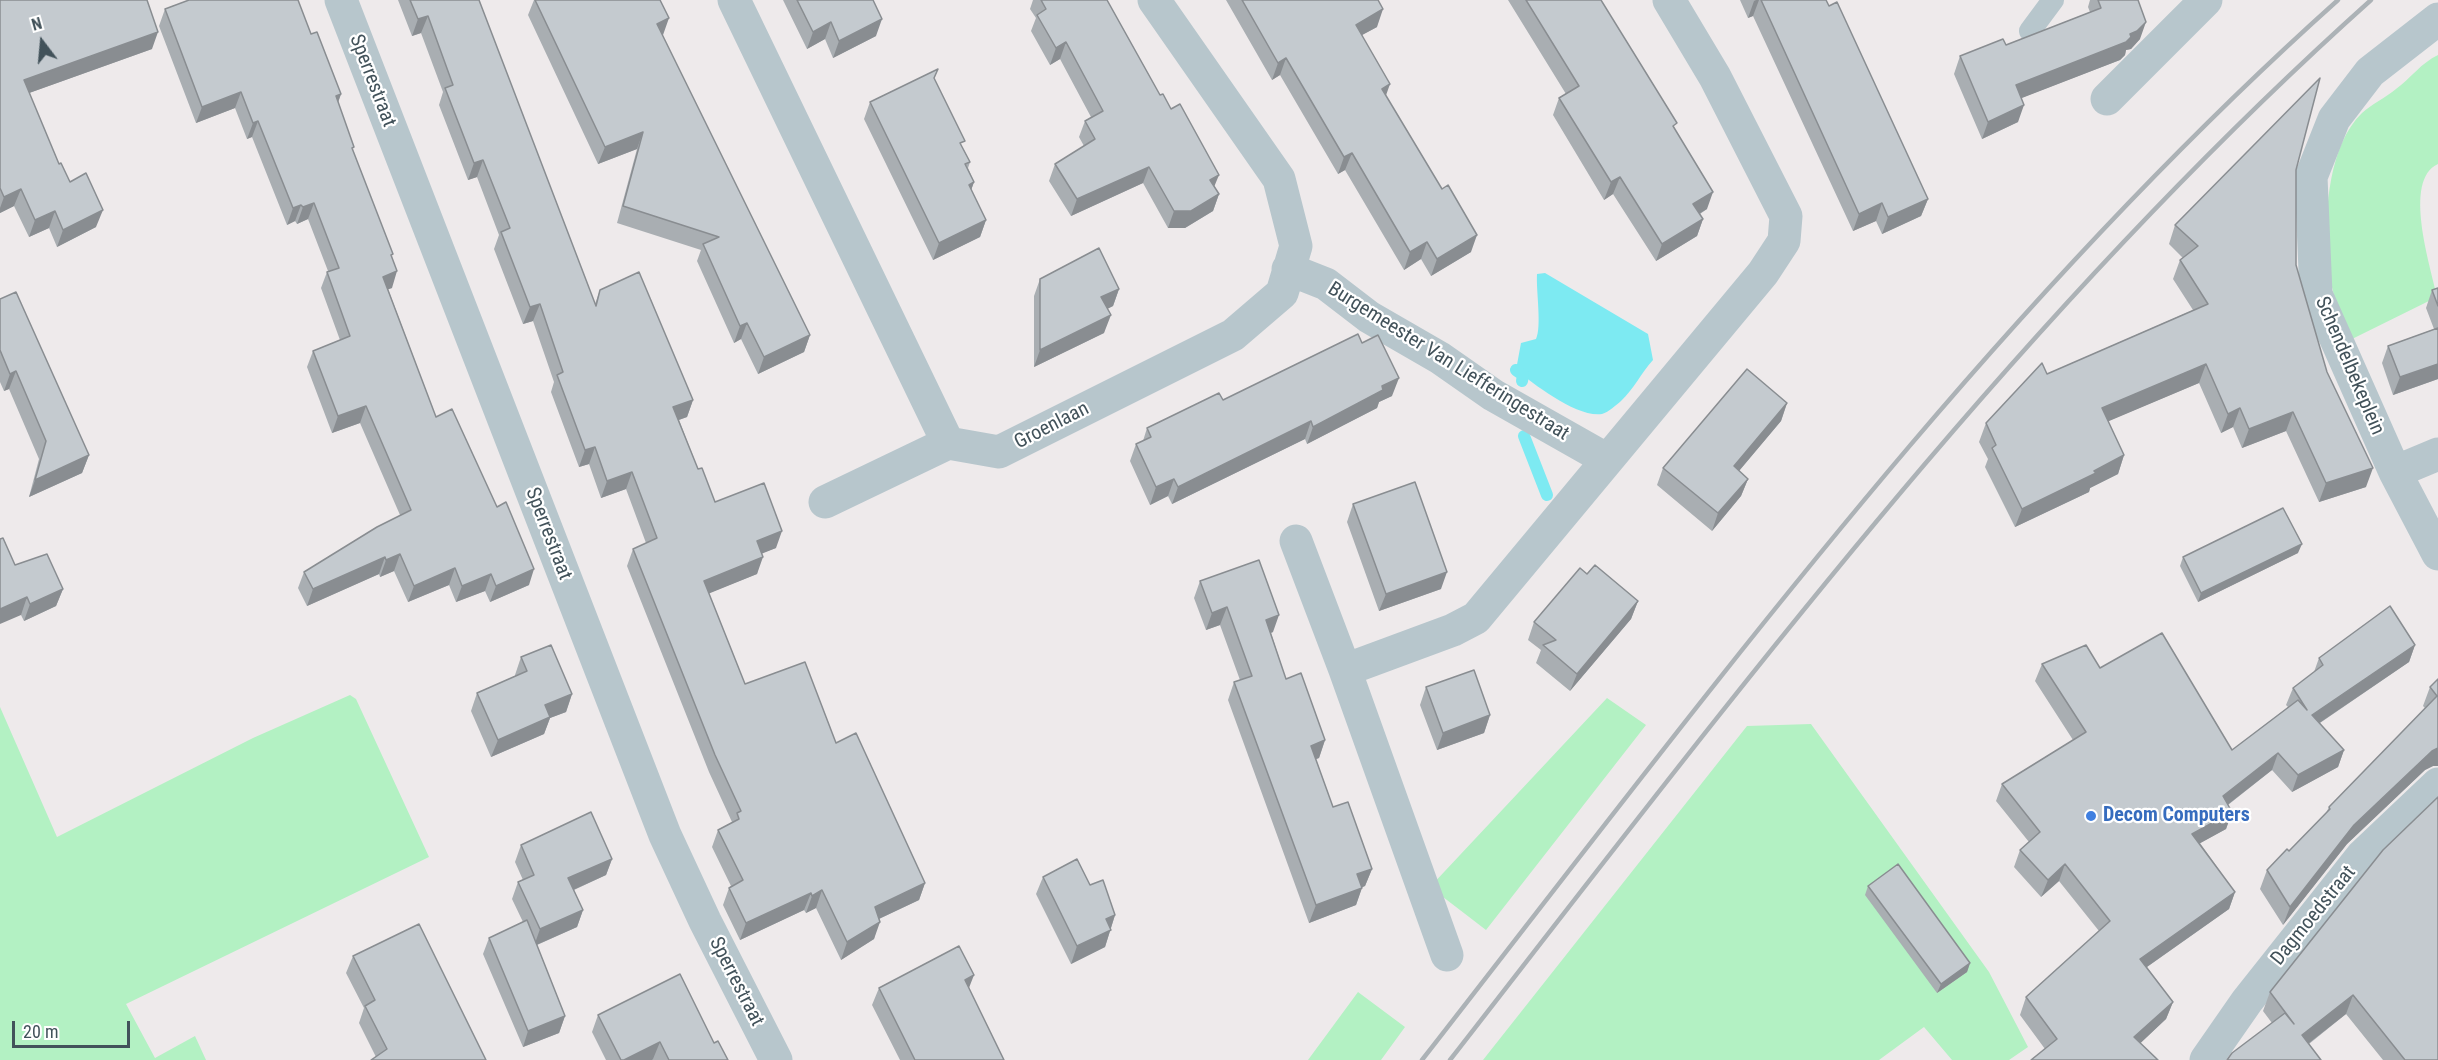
<!DOCTYPE html>
<html>
<head>
<meta charset="utf-8">
<style>
	body { margin:0 }
	#map { position:relative; width:2438px; height:1060px; overflow:hidden; background:#eeeaeb; font-family:"Roboto Condensed",sans-serif }
	canvas { display:block }
	.north { position:absolute; left:12px; top:12px; width:60px; height:60px; -webkit-text-stroke:4px #fff; paint-order:stroke; rotate:344deg; font-size:16px; font-weight:700; line-height:24px; text-align:center; color:#42525a }
	.north::after { content:''; display:block; margin:auto; width:21px; height:27px; background:#42525a; clip-path:polygon(50% 0,100% 100%,50% 72%,0 100%) }
	.scale { position:absolute; left:12px; top:1021px; width:118px; height:27px; box-sizing:border-box; border:3px solid #42525a; border-top:0; padding-left:8px; font-size:18px; line-height:21px; white-space:nowrap; color:#42525a; -webkit-text-stroke:4px #fff; paint-order:stroke }
</style>
</head>
<body>
<div id="map">
<canvas width="2438" height="1060"></canvas>
<div class="north">N</div>
<div class="scale">20 m</div>
</div>
<script>
const context = document.querySelector('canvas').getContext('2d');
context.lineJoin = 'round';
function fillPath(path, color) { context.fillStyle = color; context.fill(path, 'evenodd'); }
function stroke(path, color, width, dash) { context.strokeStyle = color; context.lineWidth = width; context.lineCap = dash ? 'butt' : 'round'; context.setLineDash(dash || []); context.stroke(path); }
function drawText(font, color, halo, rows, align = 'center') {
  context.font = font + ' "Roboto Condensed",sans-serif'; context.lineWidth = 4.5; context.setLineDash([]); context.textBaseline = 'middle'; context.strokeStyle = halo; context.fillStyle = color; for (const [text, x, y, turn = 0] of rows) {
    context.save(); context.translate(x, y); context.rotate((+turn || 0) * Math.PI / 180); context.textAlign = isNaN(turn) ? turn : align; if (halo) context.strokeText(text, 0, 0); context.fillText(text, 0, 0); context.restore();
  }
}
const green = new Path2D(`
	M2438 55V164C2402 180 2431 267 2437 297L2348 341C2339 313 2328 282 2327 252 2325 209 2329 145 2362 113 2372 104 2385 98 2396 89 2411 78 2421 63 2438 55Z
	M350 695 356 699 429 857 126 1004 155 1058 195 1036 206 1060H0V707L57 837 253 738Z
	M1607 698 1646 725 1486 930 1430 887Z
	M1811 724 1989 972 2028 1047 2009 1060H1952L1924 1027 1879 1060H1483L1747 726Z
	M1358 992 1405 1027 1381 1060H1308Z`);
const water = new Path2D(`
	M1545 273 1648 334 1653 360C1641 373 1634 389 1621 401 1616 405 1609 412 1602 414 1577 418 1534 384 1516 370L1521 343 1536 339C1542 327 1536 291 1537 274Z`);
const stream = new Path2D(`
	M1516 370 1523 375 1522 381
	M1524 436 1547 495`);
const service = new Path2D(`
	M2030 31 2053 0`);
const minor = new Path2D(`
	M341 0 665 835 705 921 776 1060
	M734 0 948 443 999 452 1233 335 1282 293 1296 246 1279 179 1154 0
	M2438 19 2370 72 2334 119 2311 177 2316 294 2395 472 2438 554
	M2107 99 2206 0
	M1288 269 1326 284 1369 317 1440 358 1493 395 1606 459
	M2395 472 2438 454
	M825 502 948 443
	M1296 541 1345 670 1453 630 1476 618 1763 273 1784 241 1786 216 1715 77 1669 0
	M1345 670 1447 955
	M2206 1060 2247 1001 2362 856 2438 784`);
const rail = new Path2D(`
	M1422 1060C1709 692 1988 313 2338 0
	M1450 1060C1738 690 2020 314 2371 0`);
const wall = new Path2D(`
	M0 0 152 49 29 93 59 164 96 227 57 247 49 228 29 237 14 206 0 213Z
	M398 0H479L595 304 600 290 693 400 687 417 679 420 698 469 715 502 776 548 762 553 757 574 709 593 745 684 836 743 925 883 919 900 879 919 874 939 841 960 816 908 806 913 804 910 740 940 723 905 729 888 731 886 712 847 718 830 732 822 709 772 627 566 633 549 646 543 626 489 601 498 589 464 579 467 551 392 554 382 533 321 523 324 494 249 499 235 477 177 468 180 439 105 443 92 421 33 412 36Z
	M534 0H660L663 35H662L810 335 804 352 758 374 741 339 734 343 697 261 701 250 617 223 637 149 598 164 528 15Z
	M783 0H873L876 36 833 58 825 39 807 49Z
	M1033 0H1107L1160 95 1219 194 1213 211 1185 228H1168L1143 183 1071 216 1049 181 1055 164 1084 146 1079 137 1085 121 1091 117 1060 59 1050 65 1031 31 1036 18 1030 9Z
	M1226 0H1378L1377 27 1362 35 1386 96 1471 252 1431 276 1421 259 1404 270 1345 170 1338 174 1280 75 1272 80Z
	M1508 0H1601L1675 129 1707 209 1700 214 1703 219 1697 236 1656 261 1613 194 1604 200 1553 115 1559 98 1566 94Z
	M1740 0H1826L1928 199 1921 216 1882 234 1876 221 1853 231 1753 16 1748 18Z
	M2090 0H2138L2140 39 2131 49 2126 50 2125 55 2120 60 2021 98 2018 122 1982 139 1954 74 1960 56 2006 45 2090 12 2088 7Z
	M165 9 311 34 341 94 338 103 353 151 392 257V288L388 289 436 417 529 585 490 602 485 591 456 602 449 585 408 602 394 571 380 577 379 574 307 606 298 588 304 572 400 515 360 423 332 433 307 367 313 351 340 340 321 288 327 272 328 271 308 219 297 224 295 221 287 225 252 137 247 139 235 108 196 123 159 26Z
	M938 69 934 79 962 147 970 162 968 168 974 182 971 190 986 220 980 237 933 260 864 119 870 102Z
	M2296 170V265L2327 372 2366 487 2319 502 2286 431 2242 448 2233 427 2221 433 2199 383 2108 421 2124 455 2118 474 2090 488 2089 492 2015 527 1985 467 1988 459 1979 442 1986 423 2047 374 2193 310 2173 279 2180 260 2183 258 2169 244 2175 225Z
	M1040 279 1119 289 1113 306 1107 309 1104 333 1034 367V296Z
	M2438 288V379L2393 395 2382 363 2388 346 2434 329 2426 308 2432 290Z
	M0 299 89 455 82 473 29 497 39 459 9 389 4 391 0 382Z
	M1362 343 1392 396 1379 402 1377 408 1307 444 1305 439 1172 504 1168 496 1150 505 1130 461 1136 444 1143 441 1147 428 1223 400Z
	M1787 403 1781 421 1739 471 1748 479 1741 496 1712 531 1657 485 1663 468Z
	M1353 504 1441 589 1379 611 1347 522Z
	M2298 553 2198 602 2180 566 2183 557Z
	M15 565 63 589 56 606 24 621 21 615Z
	M1587 574 1638 601 1631 619 1570 691 1536 663 1541 650 1528 640 1534 622Z
	M1200 581 1273 632 1271 633 1286 679 1325 740 1319 758 1316 759 1333 807 1372 869 1365 886 1362 887 1356 905 1309 923 1228 700 1234 682 1240 680 1220 625 1206 630 1194 598Z
	M2415 645 2409 662 2320 723 2344 750 2338 767 2292 792 2272 770 2228 805 2232 812 2226 829 2200 843 2235 892 2229 909 2147 967 2173 1002 2166 1019 2140 1043 2045 1049 2020 1015 2026 997 2099 931 2059 881 2041 897 2014 867 2020 850 2029 842 1996 801 2002 784 2073 740 2035 681 2042 664 2100 668 2232 750 2288 707 2286 705 2293 688 2314 672 2319 658Z
	M521 657 572 694 566 712 550 718 544 734 491 757 471 711 477 693 515 676V675Z
	M2438 679 2433 766 2425 770 2347 844 2283 925 2260 889 2267 870 2289 851 2326 813 2329 807 2425 708 2423 706 2430 687Z
	M1426 687 1490 715 1484 733 1437 750 1420 705Z
	M2438 797V1060H2383L2346 1014 2309 1044 2272 1023 2263 1011 2270 992Z
	M521 845 612 859 606 875 574 890 583 910 577 927 537 945 565 1016 559 1033 523 1047 483 954 489 938 523 922 512 899 518 882 523 880 515 862Z
	M1043 877 1090 885 1115 915 1105 947 1071 964 1036 894Z
	M1868 886 1970 963 1967 972 1937 993 1865 895Z
	M353 956 486 1060 376 1057 359 1023 364 1008 346 973Z
	M879 988 969 989 1004 1060H900L872 1005Z
	M598 1015 714 1043 728 1060H606L592 1032Z`);
const shadedWall = new Path2D(`
	M1756 0H1759L1753 16 1748 18 1754 1Z
	M1383 9 1377 27 1349 42 1356 25Z
	M428 16 421 33 412 36 418 19Z
	M669 18 663 35 651 41 657 24Z
	M882 19 876 36 833 58 839 41Z
	M831 22 825 39 807 49 813 32Z
	M2146 22 2140 39 2131 49 2126 50 2125 55 2120 60 2009 103 2016 85 2130 34Z
	M158 32 152 49 18 97 24 80Z
	M1066 42 1060 59 1050 65 1056 48Z
	M1286 58 1280 75 1272 80 1278 63Z
	M1390 84 1384 101 1382 89Z
	M241 92 235 108 196 123 202 107Z
	M341 94 335 110 336 96Z
	M2024 105 2018 122 1982 139 1988 122Z
	M258 121 252 137 247 139 253 123Z
	M643 132 637 149 598 164 605 147Z
	M1352 153 1345 170 1338 174 1344 157Z
	M483 160 477 177 468 180 474 163Z
	M1149 167 1143 183 1071 216 1077 199Z
	M1219 175 1212 192 1210 180Z
	M1620 177 1613 194 1604 200 1611 182Z
	M974 182 968 199 969 185Z
	M21 189 14 206 0 213V208L4 197Z
	M1713 192 1707 209 1687 221 1693 204Z
	M1219 194 1213 211 1185 228H1168L1174 211Z
	M1928 199 1921 216 1882 234 1888 217Z
	M314 203 308 219 297 224 303 207Z
	M1882 203 1876 221 1853 231 1859 214Z
	M301 205 295 221 287 225 293 208Z
	M103 210 96 227 57 247 63 230Z
	M55 211 49 228 29 237 35 220Z
	M1703 219 1697 236 1656 261 1662 244Z
	M986 220 980 237 933 260 939 243Z
	M1477 235 1471 252 1431 276 1437 259Z
	M1427 242 1421 259 1404 270 1410 252Z
	M397 271 392 288 377 293 383 277Z
	M1119 289 1113 306 1095 315 1101 297Z
	M540 304 533 321 523 324 530 307Z
	M1111 315 1104 333 1034 367 1040 350Z
	M747 323 741 339 734 343 740 326Z
	M810 335 804 352 758 374 764 357Z
	M2206 364 2199 383 2095 427 2102 408Z
	M2438 364V379L2393 395 2400 377Z
	M16 371 9 389 4 391 10 374Z
	M1399 378 1392 396 1379 402 1377 408 1307 444 1313 427 1382 386Z
	M693 400 687 417 667 424 673 407Z
	M1787 403 1781 421 1728 484 1734 466Z
	M366 406 360 423 332 433 338 416Z
	M2240 408 2233 427 2221 433 2228 414Z
	M2293 412 2286 431 2242 448 2249 429Z
	M1311 421 1305 439 1172 504 1178 487Z
	M595 447 589 464 579 467 585 450Z
	M89 455 82 473 29 497 35 480Z
	M2124 455 2118 474 2090 488 2089 492 2015 527 2022 509Z
	M2373 468 2366 487 2319 502 2326 483Z
	M632 472 626 489 601 498 607 481Z
	M1174 479 1168 496 1150 505 1156 487Z
	M1748 479 1741 496 1712 531 1718 513Z
	M782 531 776 548 751 558 757 541Z
	M2302 544 2298 553 2198 602 2201 593Z
	M400 554 394 571 380 577 386 560Z
	M385 557 379 574 307 606 313 589Z
	M763 557 757 574 698 598 704 581Z
	M455 568 449 585 408 602 414 586Z
	M534 569 529 585 490 602 496 586Z
	M1447 572 1441 589 1379 611 1386 594Z
	M491 574 485 591 456 602 462 586Z
	M63 589 56 606 24 621 30 604Z
	M27 597 21 615 0 624V609Z
	M1638 601 1631 619 1570 691 1577 674Z
	M1227 607 1220 625 1206 630 1212 613Z
	M1279 615 1273 632 1259 637 1266 620Z
	M2415 645 2409 662 2306 732 2312 715Z
	M572 694 566 712 550 718 544 734 491 757 498 740 545 705Z
	M1490 715 1484 733 1437 750 1443 733Z
	M1325 740 1319 758 1305 763 1311 746Z
	M2438 748V766H2433L2425 770 2347 844 2283 925 2290 907 2354 825 2432 751Z
	M2344 750 2338 767 2292 792 2298 775Z
	M2278 753 2272 770 2217 813 2223 796Z
	M2232 812 2226 829 2186 851 2192 834Z
	M612 859 606 875 562 895 568 878Z
	M2065 864 2059 881 2041 897 2048 880Z
	M1372 869 1365 886 1351 892 1357 874Z
	M925 883 919 900 868 924 875 907Z
	M1362 888 1356 905 1309 923 1316 905Z
	M822 890 816 908 806 913 812 896Z
	M2235 892 2229 909 2134 976 2140 959Z
	M811 893 804 910 740 940 746 923Z
	M583 910 577 927 534 946 540 929Z
	M1115 915 1105 947 1071 964 1077 946 1106 919Z
	M880 922 874 939 841 960 847 942Z
	M1970 963 1967 972 1937 993 1941 984Z
	M974 975 967 993 965 980Z
	M2353 995 2346 1014 2295 1054 2302 1035Z
	M2173 1002 2166 1019 2128 1055 2134 1037Z
	M565 1016 559 1033 523 1047 528 1031Z
	M660 1042 653 1059 652 1060H624Z`);
const building = new Path2D(`
	M0 0H147L158 32 24 80 59 164 61 163 70 182 86 173 103 210 63 230 55 211 35 220 21 189 4 197 0 188Z
	M189 0H298L311 34 317 32 341 94 336 96 354 147 352 148 393 254 391 255 397 271 383 277 436 417 452 409 497 507 506 502 534 569 496 586 491 574 462 586 455 568 414 586 400 554 386 560 385 557 313 589 304 572 377 527 411 510 366 406 338 416 313 351 350 336 327 272 339 268 314 203 303 207 301 205 293 208 258 121 253 123 241 92 202 107 165 9Z
	M410 0H479L596 306 600 290 639 272 693 400 673 407 698 469 702 468 715 502 764 483 782 531 757 541 763 557 704 581 745 684 805 662 836 743 856 733 925 883 875 907 880 922 847 942 822 890 812 896 811 893 746 923 729 888 743 880 718 830 739 819 737 813 741 811 715 755 633 549 657 538 632 472 607 481 595 447 585 450 557 375 563 372 540 304 530 307 501 232 510 228 483 160 474 163 445 88 453 85 428 16 418 19Z
	M535 0H660L669 18 657 24 810 335 764 357 747 323 740 326 703 244 719 237 623 206 643 132 605 147Z
	M797 0H873L882 19 839 41 831 22 813 32Z
	M1041 0H1107L1160 95 1163 94 1171 109 1180 104 1219 175 1210 180 1219 194 1191 211H1174L1149 167 1077 199 1055 164 1095 139 1085 121 1103 111 1066 42 1056 48 1037 15 1046 9Z
	M1242 0H1378L1383 9 1356 25 1390 84 1382 89 1442 189 1448 185 1477 235 1437 259 1427 242 1410 252 1352 153 1344 157 1286 58 1278 63Z
	M1526 0H1601L1677 123 1673 126 1713 192 1693 204 1703 219 1662 244 1620 177 1611 182 1559 98 1579 86Z
	M1761 0H1826L1829 6 1837 2 1928 199 1888 217 1882 203 1859 214Z
	M2098 0H2138L2146 22 2137 31 2130 34 2131 37 2126 42 2016 85 2024 105 1988 122 1960 56 2003 39 2006 45 2101 8Z
	M938 69 934 78 965 141 960 143 970 162 965 164 974 182 969 185 986 220 939 243 870 102Z
	M2320 78 2296 170V265L2327 372 2373 468 2326 483 2293 412 2249 429 2240 408 2228 414 2206 364 2102 408 2124 455 2094 471 2096 473 2022 509 1992 448 1996 445 1986 423 2042 363 2047 374 2208 304 2180 260 2198 246 2175 225Z
	M1099 248 1119 289 1101 297 1111 315 1040 350V279Z
	M2438 288V306L2432 290Z
	M16 292 89 455 35 480 46 441 16 371 10 374 0 350V299Z
	M2438 328V364L2400 377 2388 346Z
	M1358 334 1362 343 1378 335 1399 378 1382 386 1383 390 1313 427 1311 421 1178 487 1174 479 1156 487 1136 444 1151 437 1147 428 1219 393 1223 400Z
	M1747 369 1787 403 1734 466 1748 479 1718 513 1663 468Z
	M1415 482 1447 572 1386 594 1353 504Z
	M2283 508 2302 544 2201 593 2183 557Z
	M3 538 15 565 47 554 63 589 30 604 27 597 0 609V539Z
	M1259 560 1279 615 1266 620 1286 679 1301 673 1325 740 1311 746 1333 807 1348 802 1372 869 1357 874 1362 888 1316 905 1234 682 1252 676 1227 607 1212 613 1200 581Z
	M1595 565 1638 601 1577 674 1543 645 1556 640 1534 622 1580 568 1587 574Z
	M2390 606 2415 645 2312 715 2344 750 2298 775 2278 753 2223 796 2232 812 2192 834 2235 892 2140 959 2173 1002 2134 1037 2158 1060H2031L2057 1039 2026 997 2110 921 2065 864 2048 880 2020 850 2040 832 2002 784 2086 732 2042 664 2086 645 2100 668 2162 633 2232 750 2298 700 2307 710 2293 688 2323 665 2319 658Z
	M551 645 572 694 545 705 550 717 498 740 477 693 527 671 521 657Z
	M1474 670 1490 715 1443 733 1426 687Z
	M2438 679V748L2432 751 2354 825 2290 907 2267 870 2287 849 2289 851 2330 809 2329 807 2437 696 2430 687Z
	M2438 797V1060H2405L2353 995 2302 1035 2321 1060H2227L2232 1053 2285 1013 2294 1024 2270 992 2383 850Z
	M591 812 612 859 568 878 583 910 540 929 518 882 534 875 521 845Z
	M1077 859 1090 885 1103 880 1115 915 1106 919 1111 930 1077 946 1043 877Z
	M1898 864 1970 963 1941 984 1868 886Z
	M527 920 565 1016 528 1031 489 938Z
	M419 924 486 1060H371L387 1049 365 1006 375 1000 353 956Z
	M959 946 974 975 965 980 1004 1060H915L879 988Z
	M680 974 714 1043 718 1041 728 1060H669L660 1042 624 1060H621L598 1015Z`);
const markers = [
	[2091,816,6,"#3f7fe0"]
];
const streetNames = [
	["Sperrestraat",372,81,69],
	["Burgemeester Van Liefferingestraat",1448,362,32],
	["Schendelbekeplein",2349,366,67],
	["Groenlaan",1052,426,-27],
	["Sperrestraat",548,534,69],
	["Dagmoedstraat",2314,916,-51],
	["Sperrestraat",736,982,63]
];
const shopNames = [
	["Decom Computers",2103,816]
];
fillPath(green, '#b3f1c3');
fillPath(water, '#7deaf2');
stroke(stream, '#7deaf2', 12);
stroke(service, '#b7c6cc', 22);
stroke(minor, '#b7c6cc', 33);
stroke(rail, '#acb2b6', 4.5);
fillPath(wall, '#a9aeb2');
fillPath(shadedWall, '#898d91');
fillPath(building, '#c4cacf');
stroke(building, '#898d91', 1.5);
for (const [x, y, r, color] of markers) { const dot = new Path2D(); dot.arc(x, y, r, 0, 2 * Math.PI); context.fillStyle = color; context.fill(dot); stroke(dot, '#fff', 2); }
drawText('20px', '#42525a', '#fff', streetNames);
drawText('bold 20px', '#366cbe', '#fff', shopNames, 'left');
</script>
</body>
</html>
